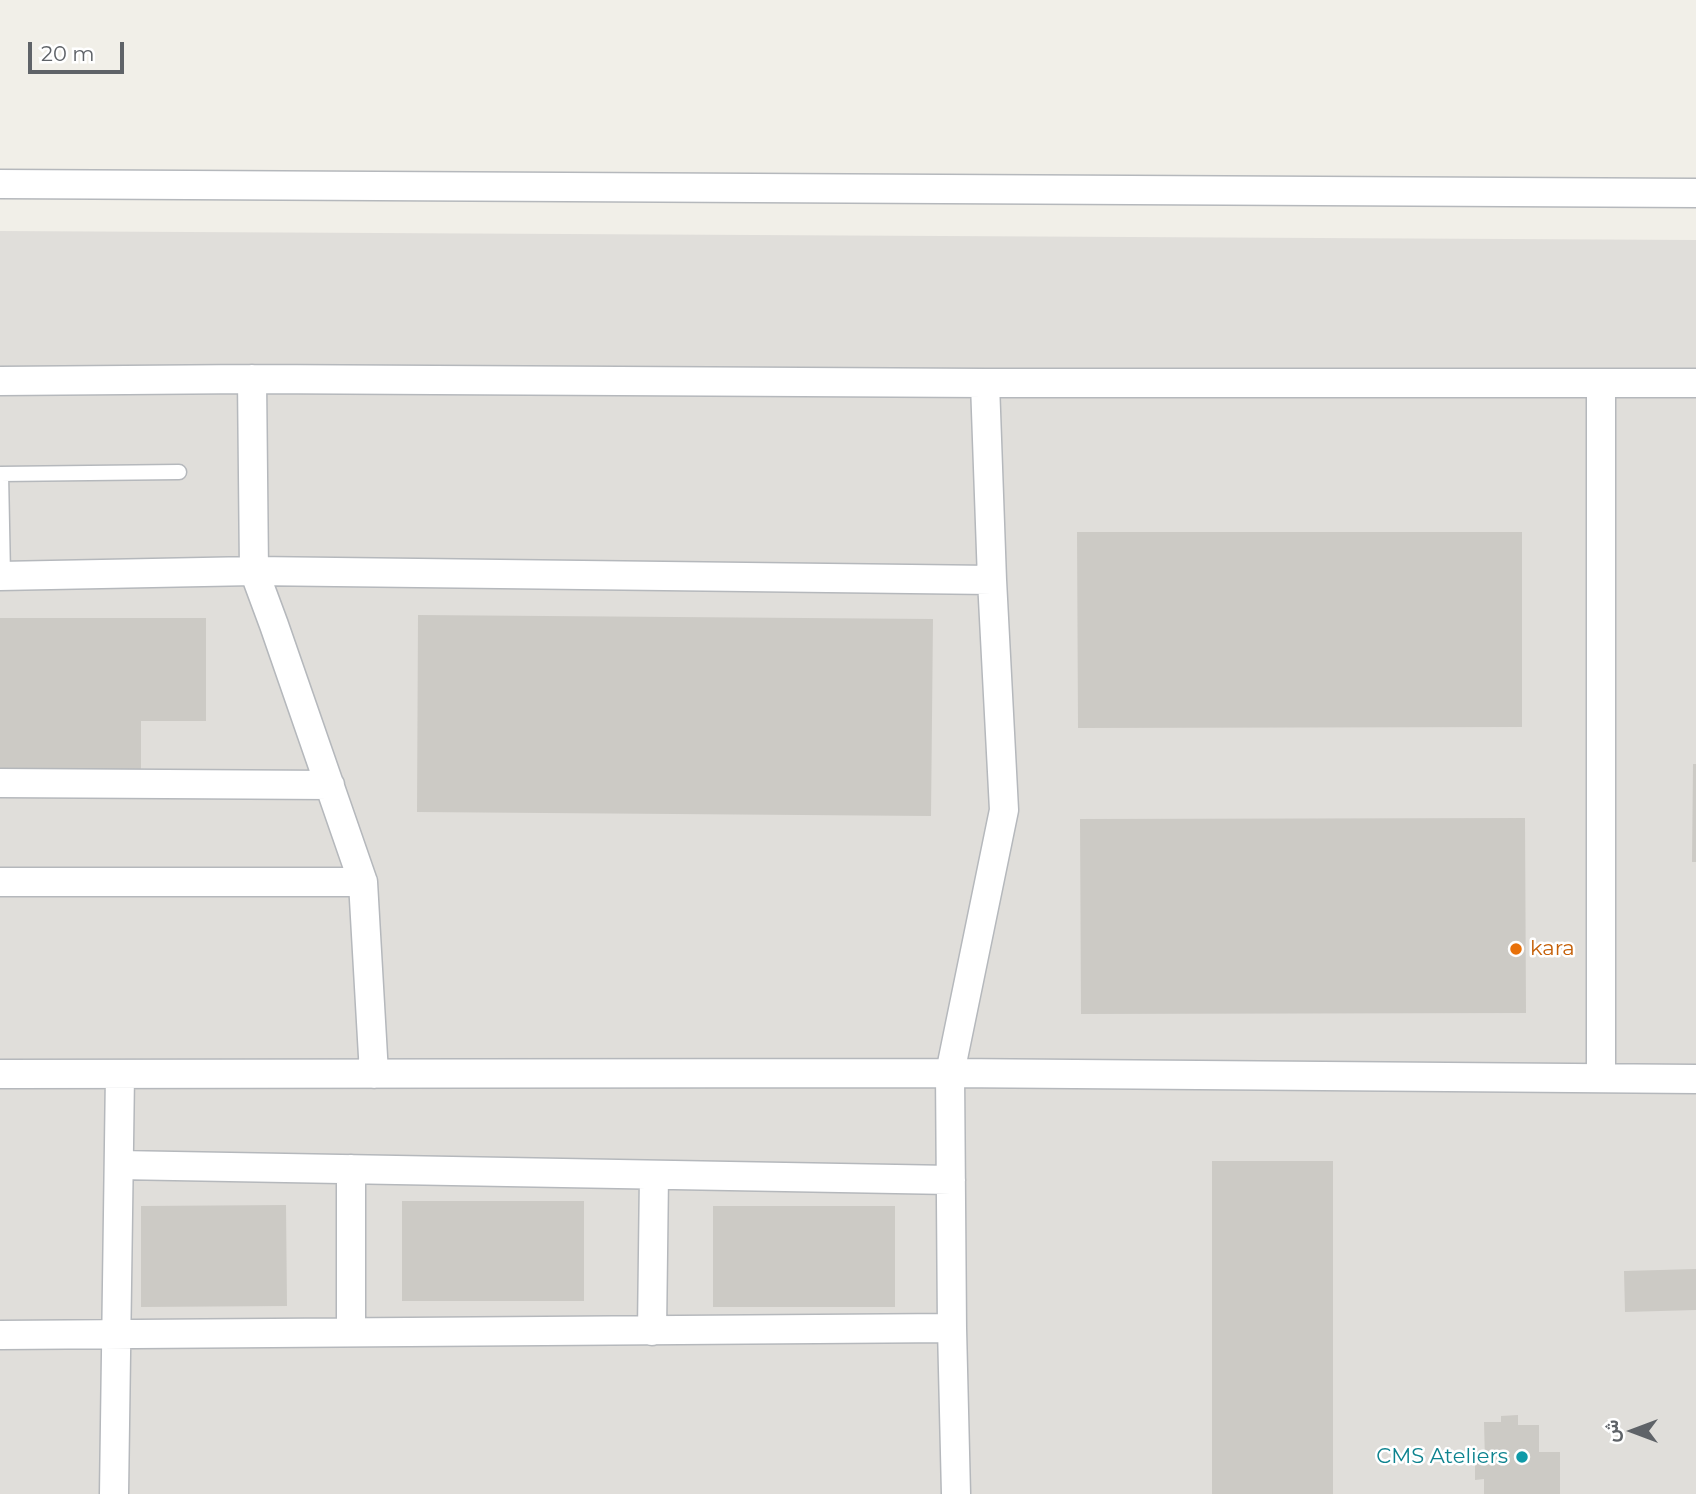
<!DOCTYPE html>
<html>
<head>
<meta charset="utf-8">
<style>
	body { margin:0 }
	#map { position:relative; width:1696px; height:1494px; overflow:hidden; background:#f1efe8; font-family:Montserrat,Vazirmatn,sans-serif }
	canvas { display:block }
	.north { position:absolute; left:1598px; top:1396px; width:70px; height:70px; -webkit-text-stroke:5px #fff; paint-order:stroke; rotate:270deg; font-size:19px; font-weight:700; line-height:28px; text-align:center; color:#5f6368 }
	.north::after { content:''; display:block; margin:auto; width:24px; height:32px; background:#5f6368; clip-path:polygon(50% 0,100% 100%,50% 72%,0 100%) }
	.scale { position:absolute; left:28px; top:42px; width:96px; height:32px; box-sizing:border-box; border:4px solid #5f6368; border-top:0; padding-left:9px; font-size:21px; line-height:24px; white-space:nowrap; color:#5f6368; -webkit-text-stroke:5px #fff; paint-order:stroke }
</style>
</head>
<body>
<div id="map">
<canvas width="1696" height="1494"></canvas>
<div class="north">ش</div>
<div class="scale">20 m</div>
</div>
<script>
const context = document.querySelector('canvas').getContext('2d');
context.lineJoin = 'round';
function fillPath(path, color) { context.fillStyle = color; context.fill(path, 'evenodd'); }
function stroke(path, color, width, dash) { context.strokeStyle = color; context.lineWidth = width; context.lineCap = dash ? 'butt' : 'round'; context.setLineDash(dash || []); context.stroke(path); }
function drawText(font, color, halo, rows, align = 'center') {
  context.font = font + ' Montserrat,sans-serif'; context.lineWidth = 5; context.setLineDash([]); context.textBaseline = 'middle'; context.strokeStyle = halo; context.fillStyle = color; for (const [text, x, y, turn = 0] of rows) {
    context.save(); context.translate(x, y); context.rotate((+turn || 0) * Math.PI / 180); context.textAlign = isNaN(turn) ? turn : align; if (halo) context.strokeText(text, 0, 0); context.fillText(text, 0, 0); context.restore();
  }
}
const industrial = new Path2D(`
	M0 231 1696 240V1494H0Z`);
const building = new Path2D(`
	M1077 532H1522V727L1078 728Z
	M418 615 933 619 931 816 417 812Z
	M0 618H206V721H141V773H0Z
	M1693 764H1696V862H1692Z
	M1525 818 1526 1013 1081 1014 1080 819Z
	M1212 1161H1333V1494H1212Z
	M402 1201H584V1301H402Z
	M286 1205 287 1306 141 1307V1206Z
	M713 1206H895V1307H713Z
	M1696 1269V1310L1625 1312 1624 1271Z
	M1518 1415V1425H1539V1452H1560V1494H1484V1479L1475 1480V1461H1485L1484 1422H1501V1416Z`);
const lane = new Path2D(`
	M0 474 179 472
	M1 474 3 576`);
const street = new Path2D(`
	M0 184 1696 193
	M252 379 254 571 274 625 363 882 374 1074
	M0 381 252 379 985 383H1696
	M1601 384V1077
	M0 576 254 571 992 580
	M0 783 330 785
	M0 882H363
	M0 1074 950 1073 1696 1079
	M119 1165 951 1180
	M351 1169V1332
	M652 1331 654 1175
	M0 1335 952 1328
	M114 1494 120 1074
	M956 1494 952 1328 950 1073 1004 810 992 580 985 383`);
const markers = [
	[1516,949,7,"#e8710a"],
	[1522,1457,7,"#0f9aa8"]
];
const foodNames = [
	["kara",1530,949]
];
const cultureNames = [
	["CMS Ateliers",1508,1457]
];
fillPath(industrial, '#e0deda');
fillPath(building, '#cccac5');
stroke(lane, '#b5b8bc', 17);
stroke(street, '#b5b8bc', 31);
stroke(lane, '#fff', 14);
stroke(street, '#fff', 28);
for (const [x, y, r, color] of markers) { const dot = new Path2D(); dot.arc(x, y, r, 0, 2 * Math.PI); context.fillStyle = color; context.fill(dot); stroke(dot, '#fff', 2.5); }
drawText('21px', '#c56008', '#fff', foodNames, 'left');
drawText('21px', '#0d838f', '#fff', cultureNames, 'right');
</script>
</body>
</html>
